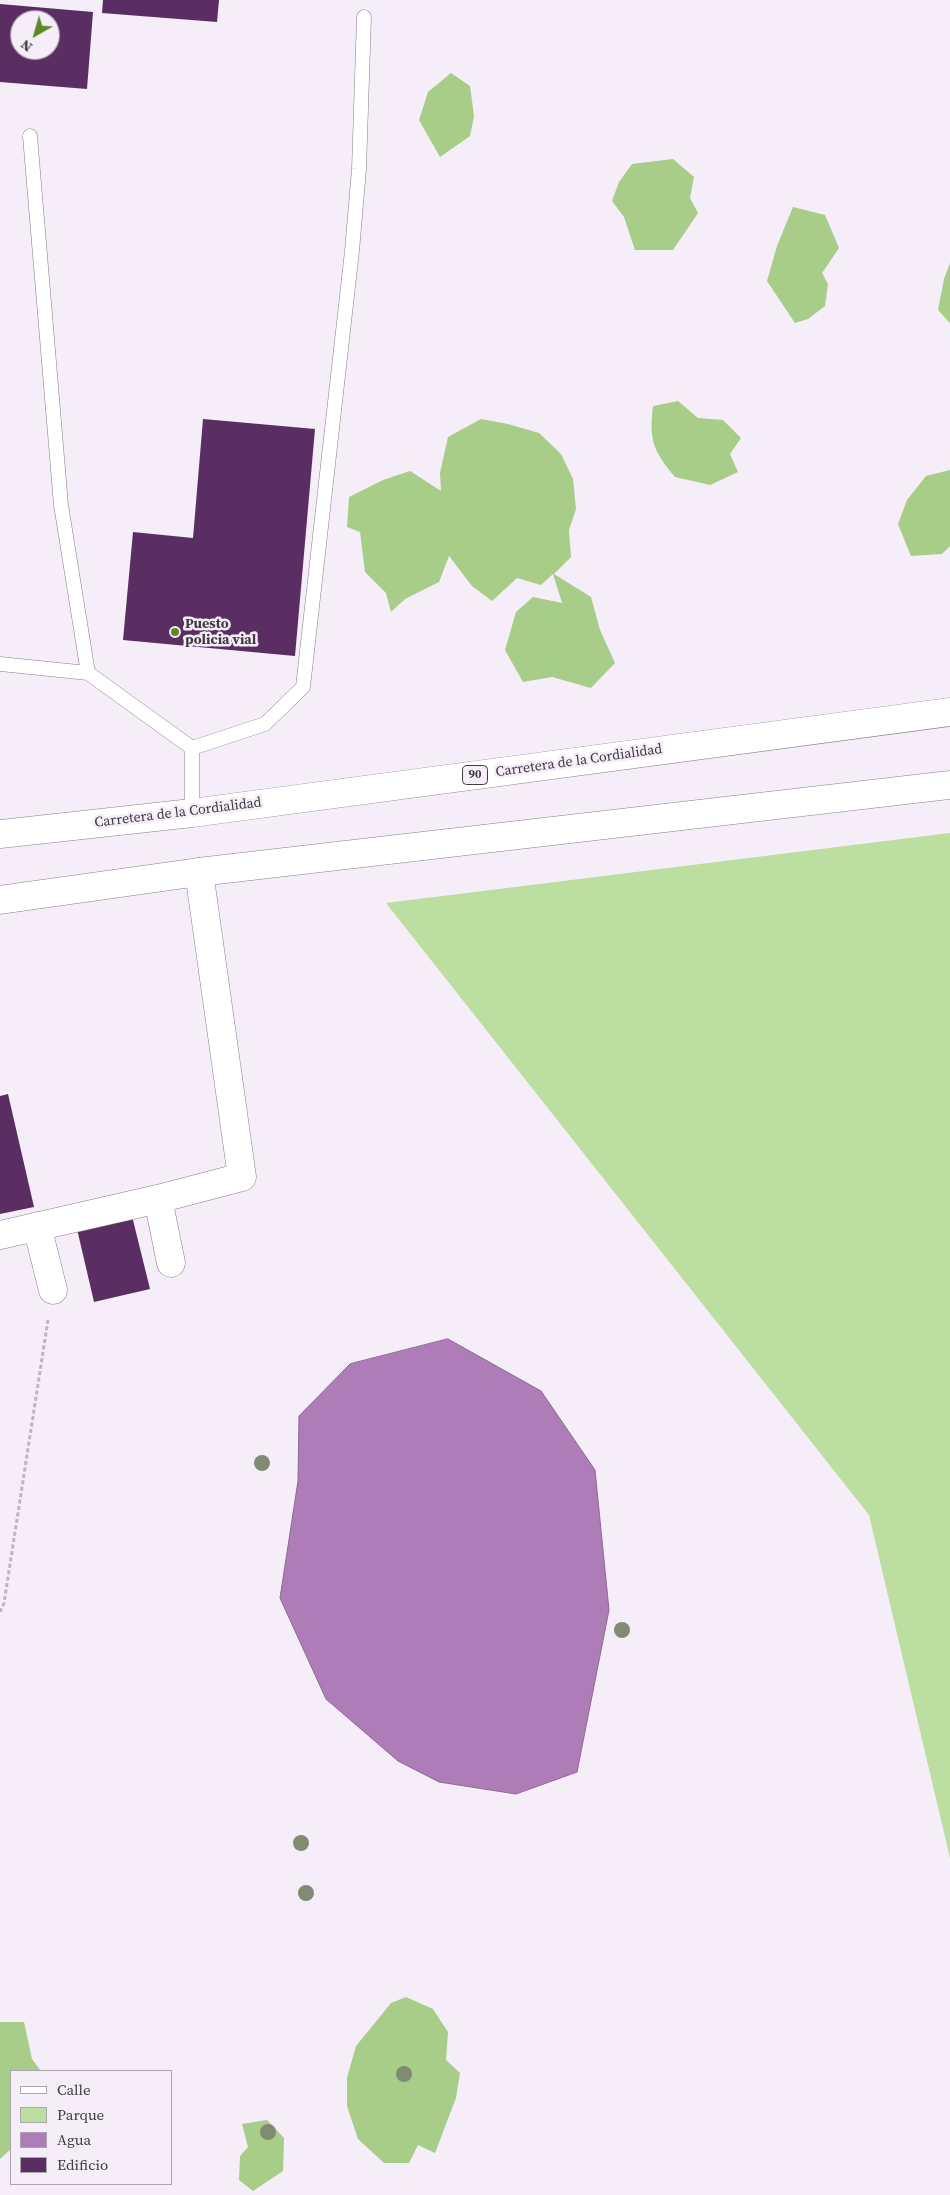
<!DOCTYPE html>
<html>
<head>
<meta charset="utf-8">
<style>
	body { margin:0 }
	#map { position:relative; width:950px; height:2195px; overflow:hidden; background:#f5edf7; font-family:"Source Serif 4",serif }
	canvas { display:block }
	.legend { position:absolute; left:10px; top:2070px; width:162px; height:115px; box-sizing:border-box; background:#f5edf7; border:1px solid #aca5ad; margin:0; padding:6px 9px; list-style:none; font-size:15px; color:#3e3a3e }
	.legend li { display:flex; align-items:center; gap:10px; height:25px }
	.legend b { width:25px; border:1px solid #aca5ad }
	.north { position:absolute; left:10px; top:10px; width:50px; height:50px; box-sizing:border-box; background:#f5edf7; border:1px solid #aca5ad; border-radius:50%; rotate:218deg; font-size:14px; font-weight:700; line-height:20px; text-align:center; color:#3e3a3e }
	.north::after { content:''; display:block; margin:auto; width:18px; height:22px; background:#5a8b21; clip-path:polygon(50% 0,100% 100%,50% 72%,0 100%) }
</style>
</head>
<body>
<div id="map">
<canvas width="950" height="2195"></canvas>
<ul class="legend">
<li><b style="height:6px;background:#fff"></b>Calle</li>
<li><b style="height:14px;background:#bcdea1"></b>Parque</li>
<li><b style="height:14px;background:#ae7db8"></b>Agua</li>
<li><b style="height:14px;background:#5a2e63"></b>Edificio</li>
</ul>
<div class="north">N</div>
</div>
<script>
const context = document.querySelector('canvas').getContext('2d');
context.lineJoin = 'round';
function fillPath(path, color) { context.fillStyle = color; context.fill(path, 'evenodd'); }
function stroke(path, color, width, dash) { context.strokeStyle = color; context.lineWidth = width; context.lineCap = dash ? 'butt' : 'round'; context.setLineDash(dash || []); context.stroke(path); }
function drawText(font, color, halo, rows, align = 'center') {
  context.font = font + ' "Source Serif 4",serif'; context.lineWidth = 5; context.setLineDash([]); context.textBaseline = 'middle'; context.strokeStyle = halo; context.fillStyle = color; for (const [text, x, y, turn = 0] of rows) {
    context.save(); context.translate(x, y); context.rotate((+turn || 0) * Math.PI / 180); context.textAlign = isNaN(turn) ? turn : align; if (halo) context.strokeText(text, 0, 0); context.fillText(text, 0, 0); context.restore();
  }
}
const green = new Path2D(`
	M950 833V1858L869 1515 386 903Z`);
const forest = new Path2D(`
	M451 73 470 86 474 116 470 136 440 157 419 120 428 92Z
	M673 159 694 177 690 198 698 213 673 250H635L624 217 612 201 619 182 632 164Z
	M793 207 825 215 839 248 822 273 828 284 825 306 808 319 795 323 767 281 777 246Z
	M950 263V323L938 310 944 279Z
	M678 401 698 418 723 420 741 438 730 454 738 472 710 485 675 477C653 450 649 441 653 406Z
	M481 419 508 424 539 433 561 454 573 479 576 509 569 530 571 557 554 574 591 597 600 630 615 663 591 688 552 677 523 682 505 650 516 612 533 597 562 603 553 574 541 585 517 578 492 601 472 586 449 556 439 582 405 599 391 612 386 593 365 572 360 532 347 527 349 497 383 480 410 471 441 491 440 473 448 437Z
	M950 470V546L942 554 911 556 898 524 907 500 926 476Z
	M406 1997 433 2009 448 2032 446 2060 460 2073 456 2098 435 2153 418 2145 409 2163H384L358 2139 347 2106V2078L356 2046 391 2003Z
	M0 2022H24L32 2059 41 2071H11V2149L0 2159Z
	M267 2120 284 2138 283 2171 253 2191 239 2180 240 2156 248 2147 242 2124Z`);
const water = new Path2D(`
	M448 1339 541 1391 595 1470 609 1610 577 1772 516 1794 439 1782 398 1761 326 1699 280 1598 298 1481 299 1416 350 1364Z`);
const building = new Path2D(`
	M103 0H219L217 22 102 13Z
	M0 4 93 12 87 89 0 82ZM20 20H50V50H20Z
	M203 419 315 429 295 656 123 640 133 532 193 538Z
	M8 1094 34 1207 0 1214V1096Z
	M132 1216 150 1289 94 1302 77 1229Z`);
const path = new Path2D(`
	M0 1612 4 1603 48 1320`);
const lane = new Path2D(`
	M30 136 61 505 88 673
	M0 664 88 673 192 748 265 724 303 687 352 251 359 169 364 17
	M192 813V748`);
const street = new Path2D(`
	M158 1199 171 1263
	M37 1226 53 1290
	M0 1235 158 1199 242 1177 199 872`);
const highway = new Path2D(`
	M0 834 192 813 950 712
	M0 900 199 872 950 785`);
const trees = [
	[262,1463],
	[622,1630],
	[301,1843],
	[306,1893],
	[404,2074],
	[268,2132]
];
const markers = [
	[175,632,5,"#5a8b21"]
];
const shields = [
	[475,775,25]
];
const shieldNames = [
	["90",475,775]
];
const poiNames = [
	["Puesto",185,624],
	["policia vial",185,640]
];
const streetNames = [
	["Carretera de la Cordialidad",579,761,-8],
	["Carretera de la Cordialidad",178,813,-7]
];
fillPath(green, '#bcdea1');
fillPath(forest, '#a7cd88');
fillPath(water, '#ae7db8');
stroke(water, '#8c6993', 1);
fillPath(building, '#5a2e63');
stroke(lane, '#877f88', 15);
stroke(street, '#877f88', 29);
stroke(highway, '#877f88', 29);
stroke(path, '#bdb6bf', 3, [4, 2.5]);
stroke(lane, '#fff', 14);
stroke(street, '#fff', 28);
stroke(highway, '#fff', 28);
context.fillStyle = '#818b74';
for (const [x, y] of trees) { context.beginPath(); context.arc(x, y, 8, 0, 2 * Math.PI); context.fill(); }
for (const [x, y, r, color] of markers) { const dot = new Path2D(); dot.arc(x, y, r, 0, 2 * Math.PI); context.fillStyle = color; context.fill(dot); stroke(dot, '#f5edf7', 2); }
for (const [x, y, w] of shields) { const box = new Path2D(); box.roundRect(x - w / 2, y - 9.5, w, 19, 4); context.fillStyle = '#f5edf7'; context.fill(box); stroke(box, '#3e3a3e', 1); }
drawText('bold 12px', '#3e3a3e', null, shieldNames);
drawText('bold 14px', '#3e3a3e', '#f5edf7', poiNames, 'left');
drawText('14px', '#3e3a3e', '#f5edf7', streetNames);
</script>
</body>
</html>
